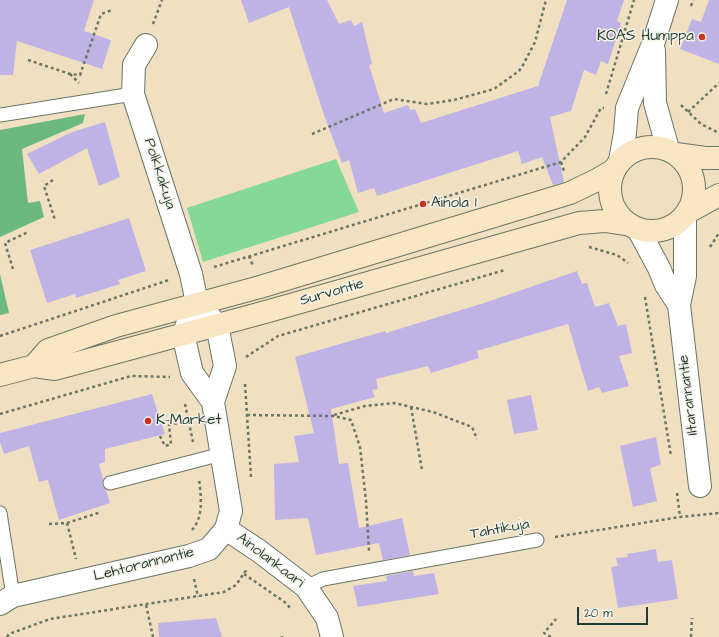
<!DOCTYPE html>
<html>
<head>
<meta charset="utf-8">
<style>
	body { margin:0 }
	#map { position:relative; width:719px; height:637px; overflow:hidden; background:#f1dfc2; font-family:"Architects Daughter",sans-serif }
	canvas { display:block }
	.scale { position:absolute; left:577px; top:607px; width:71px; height:18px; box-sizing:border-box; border:2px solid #1f3d34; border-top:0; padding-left:5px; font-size:12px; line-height:14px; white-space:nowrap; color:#1f3d34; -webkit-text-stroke:3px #f7f3e8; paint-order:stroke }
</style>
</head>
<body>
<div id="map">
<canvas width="719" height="637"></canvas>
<div class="scale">20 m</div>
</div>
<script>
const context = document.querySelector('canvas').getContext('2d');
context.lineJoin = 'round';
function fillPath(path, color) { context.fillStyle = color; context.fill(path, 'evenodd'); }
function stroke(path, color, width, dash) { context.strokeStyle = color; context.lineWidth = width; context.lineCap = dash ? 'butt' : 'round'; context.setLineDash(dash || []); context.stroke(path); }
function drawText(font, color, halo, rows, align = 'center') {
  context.font = font + ' "Architects Daughter",sans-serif'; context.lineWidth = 3; context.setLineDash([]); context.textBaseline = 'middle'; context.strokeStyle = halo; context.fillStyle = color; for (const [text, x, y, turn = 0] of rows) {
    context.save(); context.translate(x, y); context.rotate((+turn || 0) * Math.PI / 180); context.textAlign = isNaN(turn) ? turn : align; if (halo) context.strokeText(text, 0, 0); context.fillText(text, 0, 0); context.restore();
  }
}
const green = new Path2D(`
	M336 159 359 212 203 262 187 208Z`);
const forest = new Path2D(`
	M85 114 83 123 22 149 28 203 40 201 44 217 0 237V130Z
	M0 274 9 313 0 315Z`);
const building = new Path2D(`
	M0 0H94L84 31 111 40 102 69 17 41 13 75H0Z
	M241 0H327L339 24 351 20 354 26 362 22 372 64 369 65 384 113 408 105 410 110 415 109 421 123 538 86 567 0H624L617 21 621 23 608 64 601 61 596 75 584 70 571 111 550 117 564 182 553 185 542 157 522 164 518 151 377 196 374 188 358 193 349 160 342 163 324 115 289 7 249 23Z
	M709 0H719V64L680 49 692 19 701 22Z
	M105 122 120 177 99 186 87 148 39 174 27 154 72 132Z
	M129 218 146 271 118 280 120 284 76 298 75 294 47 303 30 250Z
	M577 271 582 284 587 283 595 307 609 303 618 326 626 324 632 353 619 356 629 386 602 393 599 387 588 391 568 324 477 351 479 358 431 373 428 366 376 379 378 389 372 390 375 397 331 409 339 464 348 463 359 528 402 518 410 555 383 560 379 543 316 555 308 518 275 520 274 464 299 462 294 436 314 433 295 357 385 331 386 333 484 303Z
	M152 394 165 434 105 449V462L99 464 103 479 102 485 106 490 110 503 59 520 48 480 39 482 29 446 4 454 0 442V433Z
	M531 395 538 430 514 434 507 400Z
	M656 437 661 465 650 468 657 501 633 507 620 446Z
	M656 549 658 562 672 560 678 599 618 608 611 567 618 566 616 558 628 557 627 554Z
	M413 571 414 576 434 573 439 594 358 607 353 586 387 581 386 576Z
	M216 618 222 637H159L158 623Z`);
const path = new Path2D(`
	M691 6 693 0
	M153 24 162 0
	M28 60 70 74 80 75 101 14 112 10
	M70 74 79 83
	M606 94 634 0
	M681 105 701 124 719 133
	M688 112 719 83
	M312 134 394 99 427 104 454 100 494 89 519 71 523 65 535 42 546 0
	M561 162 564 171
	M53 180 44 186 55 220
	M589 247 617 255 628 263
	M710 247 719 233
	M249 256 253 266
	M214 267 561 162 585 137 601 108H604
	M13 269 5 243 28 232
	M645 297 671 456
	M0 336 169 280
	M246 357 278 336 505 270
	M245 384 251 477
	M185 404 193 442
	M411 407 422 470
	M0 414 131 376 170 377
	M247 415 334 416 351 420 360 447 366 501 369 551
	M334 415 365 406 394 403 433 412 472 427 477 439
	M160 436 165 446 171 444 169 425 188 421
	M677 493 680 517
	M67 523 76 559
	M49 524 67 523 101 512
	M192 530C204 516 201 496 199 479
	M555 537 680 517 719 513
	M244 574 286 603 290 608
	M194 579 198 597
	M146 605 153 637
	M282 636V637
	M7 637 9 634 50 619 224 592 236 585 247 569
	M551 637 544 633 556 619
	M691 637 692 618`);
const service = new Path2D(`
	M0 115 133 94
	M110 483 222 454
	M0 513 13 596
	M306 587 323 579 537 540`);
const minor = new Path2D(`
	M146 45 134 65 133 94 191 274 197 303
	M685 216V276L679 305 700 486
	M638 229 659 268 666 285 679 305
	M226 529 259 551 306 587 327 618 332 637`);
const tertiary = new Path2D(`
	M654 51 655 103 668 149
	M620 161 625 133 627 108 653 44 667 0
	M0 604 13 596 189 556 209 549 226 529 231 511 213 402 225 366 217 325 197 303 183 334 192 373 213 402`);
const secondary = new Path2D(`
	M610 189a42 42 0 1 1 84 0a42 42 0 1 1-84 0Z
	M676 154 705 158H719
	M688 212 719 195
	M34 366 48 350 116 326 260 287 570 193 597 180 614 170
	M0 375 34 366 55 369 269 311 579 223 605 221 631 225`);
const markers = [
	[702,37,4,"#c8321e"],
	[423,204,4,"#c8321e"],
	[148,421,4,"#c8321e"]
];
const poiNames = [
	["KOAS Humppa",694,37,"right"],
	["Ainola 1",431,204],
	["K-Market",156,421]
];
const streetNames = [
	["Polkkakuja",159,174,72],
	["Survontie",332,293,-16],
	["Iltarannantie",689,395,-97],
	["Tahtikuja",500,530,-10],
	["Ainolankaari",270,561,37],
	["Lehtorannantie",144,565,-14]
];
fillPath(green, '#86d899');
fillPath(forest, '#6cb881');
fillPath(building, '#bfb3e6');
stroke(service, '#687666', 15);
stroke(minor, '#687666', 24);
stroke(tertiary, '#687666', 24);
stroke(secondary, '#687666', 24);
stroke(path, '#687666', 2.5, [3, 3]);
stroke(service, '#fff', 13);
stroke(minor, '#fff', 22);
stroke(tertiary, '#fff', 22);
stroke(secondary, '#fbe6c4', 22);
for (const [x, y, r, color] of markers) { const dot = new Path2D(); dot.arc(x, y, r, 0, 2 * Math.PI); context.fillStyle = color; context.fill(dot); stroke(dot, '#f7f3e8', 1.5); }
drawText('15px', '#1f3d34', '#f7f3e8', poiNames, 'left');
drawText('15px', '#1f3d34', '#f7f3e8', streetNames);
</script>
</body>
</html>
